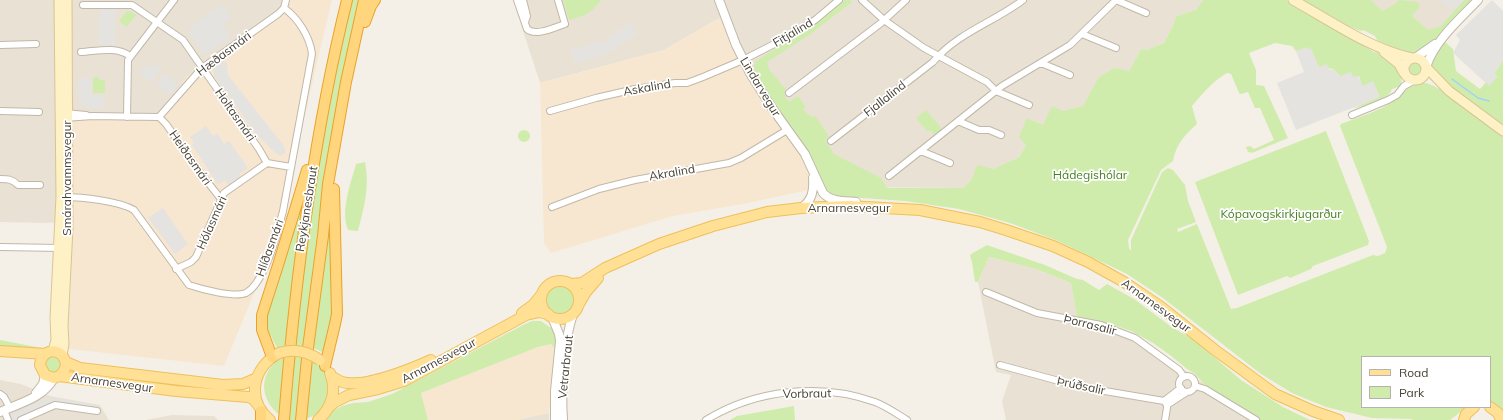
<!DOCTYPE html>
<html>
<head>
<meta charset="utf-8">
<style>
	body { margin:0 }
	#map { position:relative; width:1503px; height:420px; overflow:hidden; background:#f5f0e7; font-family:Mulish,sans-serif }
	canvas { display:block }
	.legend { position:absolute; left:1361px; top:356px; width:130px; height:52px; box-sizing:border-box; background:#fff; border:1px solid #b6b3ae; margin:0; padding:5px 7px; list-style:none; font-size:12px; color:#484135 }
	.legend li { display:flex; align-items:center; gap:8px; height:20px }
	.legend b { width:20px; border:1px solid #b6b3ae }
</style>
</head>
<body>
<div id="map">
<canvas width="1503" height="420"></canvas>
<ul class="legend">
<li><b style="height:5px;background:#ffe095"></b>Road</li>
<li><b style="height:11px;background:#d0ecac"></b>Park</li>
</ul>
</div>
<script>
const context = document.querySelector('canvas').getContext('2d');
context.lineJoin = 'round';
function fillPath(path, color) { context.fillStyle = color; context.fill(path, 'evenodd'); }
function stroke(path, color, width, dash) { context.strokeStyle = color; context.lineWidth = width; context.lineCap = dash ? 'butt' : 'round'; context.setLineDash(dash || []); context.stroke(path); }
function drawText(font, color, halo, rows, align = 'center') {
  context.font = font + ' Mulish,sans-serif'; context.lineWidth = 3.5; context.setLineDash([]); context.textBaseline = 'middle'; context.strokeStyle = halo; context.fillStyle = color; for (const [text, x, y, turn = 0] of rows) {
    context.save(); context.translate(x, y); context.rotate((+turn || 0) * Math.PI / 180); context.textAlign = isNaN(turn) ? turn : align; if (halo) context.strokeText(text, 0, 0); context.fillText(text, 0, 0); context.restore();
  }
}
const residential = new Path2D(`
	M0 0H283L282 5 277 12 205 61 187 77 164 108 64 222 44 223 0 222Z
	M513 0H1203L1196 10 1176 16 1173 26 1164 43 1146 50 1141 49 1129 71 1098 78 1083 107 1063 111 1043 125 1026 145 1019 157 972 179 963 188 823 187 757 80 741 48 728 15 714 21 664 50 540 83Z
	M1342 0H1479L1427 54Z
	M989 257 1036 269 1071 283 1077 317 1084 325 1128 333 1169 359 1256 420H1006L1002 401 1011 375 996 372 978 282Z
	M0 380 21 384 50 396 100 405 109 420H0Z
	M549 413V420H517L531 416Z
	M172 415 214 416 218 420H145Z`);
const commercial = new Path2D(`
	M283 0H332L293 165 265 267 224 366 60 348 63 117 157 114 164 108 187 77 205 61 277 12 282 5Z
	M728 15 741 48 757 80 823 187 743 204 673 216 551 253 544 243 540 83 664 50 714 21Z
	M551 344 556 350 549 413 517 420H428L421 393 538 347Z`);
const green = new Path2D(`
	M352 0H361L326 186 304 345 298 420H288L301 271 327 111Z
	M563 0H601C592 13 584 16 569 20Z
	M845 0H850L852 2 808 36 767 62 769 69 787 91 784 94 789 102 798 96 806 107 803 109 811 117 815 116 829 136 825 140 834 154 881 178 887 188H963L972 179 977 165 993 169 1019 157 1026 145 1019 137 1027 118 1043 125 1052 106 1063 111 1083 106 1098 78 1114 68 1129 71 1141 49 1146 50 1164 43 1173 26 1176 16 1196 10 1203 0H1286L1334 27 1374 52C1389 54 1405 70 1401 86L1392 89C1390 99 1363 107 1353 108L1379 97 1362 86 1359 76 1353 78 1340 76 1333 69 1319 67 1307 48 1296 51 1292 46 1275 43 1249 53 1256 70V85L1264 86 1288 138 1252 153 1248 152 1246 147 1250 146 1254 149 1274 140 1260 108H1255L1248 92 1241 94 1239 93 1231 74 1227 73C1213 81 1203 93 1192 106L1197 124C1185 135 1176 144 1173 161L1161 170 1128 240 1129 248 1131 251V240L1162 172 1168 168 1173 170 1185 185 1188 201 1196 222 1177 229 1178 232 1197 224 1231 309 1237 308 1373 255 1378 256 1385 253 1387 247 1340 126 1341 124C1359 117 1380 111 1395 100 1403 95 1407 85 1417 83 1426 81 1436 87 1443 91L1503 135V412L1498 411 1490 405V357H1362V407H1467L1450 420H1413L1411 419 1372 418 1326 407 1292 393 1261 374 1163 298 1127 274 1058 241 1010 223 959 209 905 201 833 196 827 193 755 73 754 66 756 61 815 24Z
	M1300 0H1371L1382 11 1395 4 1399 0 1417 2 1420 6 1412 16 1428 30 1441 26 1464 0H1473C1459 15 1431 53 1410 54 1404 54 1397 50 1392 49 1385 46 1378 44 1375 36L1363 30 1361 31 1342 24Z
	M130 11 136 15 127 27 119 21 126 12Z
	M1445 42 1453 49 1456 71 1480 89 1486 82 1489 85 1497 77 1494 74 1503 60V125L1439 79 1432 68 1430 63 1442 43Z
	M1407 69a8 8 0 1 1 16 0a8 8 0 1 1-16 0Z
	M93 77H99V80H105V93H93Z
	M926 110 942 129 934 135 930 130 928 132 916 118Z
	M518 136a6 6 0 1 1 12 0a6 6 0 1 1-12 0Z
	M1326 131 1369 241 1368 245 1313 266 1311 269 1290 278 1287 276 1238 295 1195 182Z
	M365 162C370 187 364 207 358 231L348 230C340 210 351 183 356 164Z
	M331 197 334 309 326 345 322 352 309 346Z
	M302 200 304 201 290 301 285 345 277 348 268 330 267 314Z
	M987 245 1045 265 1077 279 1083 280 1099 290 1107 284 1134 299 1173 328 1193 339 1241 380 1283 407 1310 420H1260L1204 384 1195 374 1187 369 1170 355 1153 343 1131 331 1110 324 1077 317 1071 283 1036 269 989 257 978 282H975L972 262 970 256 971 254Z
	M545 300a15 15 0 1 1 30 0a15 15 0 1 1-30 0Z
	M532 321H541C546 325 551 327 556 332V350L551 344 538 347 421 393 428 420H327L333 411 342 406 353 403 368 402 392 394 523 325Z
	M0 340 47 349 42 350 0 348Z
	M50 354 62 359V369L50 375 43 361Z
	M284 356 281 416C258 399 258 371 284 356Z
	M310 357C329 365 328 380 330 398L320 413 306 419Z
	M794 406 795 420H730L737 416Z`);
const parking = new Path2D(`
	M1439 0H1464L1457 8 1453 6 1451 9Z
	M1492 0 1503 11V60L1494 74 1497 77 1489 86 1453 53 1460 40 1456 35Z
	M222 5 231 18 223 24 231 37 204 55 189 33 191 31 188 28Z
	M99 9H115V45H99Z
	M631 23 638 34 607 54 575 63 570 50 602 41 604 45 607 42 605 39Z
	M1307 47 1308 50 1311 48 1319 67 1327 64 1328 69 1335 70 1340 76 1351 72 1353 77 1358 76 1363 86 1373 81 1380 97 1296 130 1277 83 1304 72 1296 51Z
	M222 61 227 62 228 75 284 146 286 152 280 156 273 151 256 134 214 76 213 68Z
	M146 64 152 68 155 64 161 69 151 81 146 79 139 72Z
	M165 73 179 84 170 95 156 84Z
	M92 78V95H103V109H87L79 100 78 79Z
	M206 126 213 136 217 133 224 144 229 141 248 168 239 174 241 177 229 186 225 180 218 185 192 145 194 143 190 137Z
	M163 208 188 244 175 254 148 218Z
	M47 398 63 399 95 405 94 413 58 407 27 420H0Z`);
const stream = new Path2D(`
	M1452 79 1478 98 1489 101`);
const minor = new Path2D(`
	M517 0 527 29C536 37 555 27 565 24L558 0
	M523 0 527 16 525 22
	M862 0 884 20 924 48 987 82 996 91 1029 105
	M1116 0 1146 13
	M83 5H132L183 40 259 149 267 163
	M1082 34 1116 48
	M0 45 36 44
	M81 52C98 51 116 46 130 56
	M1041 63 1070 75
	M789 93 881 23 906 0
	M0 111 39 112
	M550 111 596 98 635 89 675 83H687L703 77 743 60 788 37 815 20 839 0
	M65 113 86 115
	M1352 115 1388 100 1397 95 1404 86 1415 80
	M127 117 128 60 174 0
	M159 117 166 124 202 175 221 199
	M64 118 93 116 159 117 202 68 278 14 284 8 286 0
	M958 121 979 130H989L1001 135
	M831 141 933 62C957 33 994 22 1023 0
	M921 151 950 163
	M889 176 1002 86 1070 45 1116 0
	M0 179C8 179 12 179 18 185H40
	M64 197C82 197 119 201 134 210L189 285C201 289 234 298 246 293 265 283 278 231 283 211L312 54C310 37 298 18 284 8
	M552 207 599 189 635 180 729 163 741 158 787 130
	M0 247 61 248
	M176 269 191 262 196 257 224 193 267 163 291 167
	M986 292 1037 313 1101 325 1135 338 1179 370 1184 377
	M1000 365 1081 387 1164 401 1167 405
	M1179 384a8 8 0 1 1 16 0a8 8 0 1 1-16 0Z
	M1195 386 1205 389 1256 420
	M0 394 4 397 10 408
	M1164 401 1181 388
	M1167 405 1187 392
	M4 410 8 420
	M21 420 55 405 97 411
	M706 420C755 390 820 382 875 402 886 406 897 414 907 420
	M1165 420 1167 408V405`);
const tertiary = new Path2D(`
	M719 0 736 45 750 73 772 108 805 154 823 193C831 202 845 201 856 202
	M1415 58 1435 44
	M1426 67C1435 40 1459 20 1478 0
	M801 208C812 201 814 191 813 178
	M552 317 559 334 560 341 555 391V420
	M36 393 43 384 45 375
	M0 412C20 403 43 398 54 378
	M563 420C561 389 563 344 573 314`);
const secondary = new Path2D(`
	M1293 0C1331 21 1370 49 1412 58
	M1384 52 1399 64 1404 73
	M1404 69a11 11 0 1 1 22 0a11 11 0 1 1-22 0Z
	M1426 67 1449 91 1503 131
	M53 351 56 340 55 318 61 197 59 0
	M62 355 64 344 63 326 68 228 67 0`);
const primary = new Path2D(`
	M541 300a19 19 0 1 1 38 0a19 19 0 1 1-38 0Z
	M571 284 582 283 605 268 659 244 713 226 767 212 801 208 848 206 920 210 980 222 1006 230 1053 246 1088 262 1124 282 1161 307 1215 350 1275 394 1313 411 1339 420
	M579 304 586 292 598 278
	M522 313 533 305 542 294
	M0 351 45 354
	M66 362C66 370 62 376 54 378L45 375 40 365C41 353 52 347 62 355L66 362 80 368 223 385 243 384 257 378
	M59 376 176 391 248 397 253 399 258 405
	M331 376C336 379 341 383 348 383 369 386 411 369 431 360
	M329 407 335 402 349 395 378 389 404 381 526 315 539 312 548 314
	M1490 407 1498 413 1501 420
	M270 420C246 400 252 368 279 353
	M318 420C332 408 337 390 330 373
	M1464 420 1466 414 1474 407`);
const trunk = new Path2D(`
	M365 22 371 6 375 0
	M272 357 262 330V315L279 262 307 170
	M325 366 335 324 337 314 334 189
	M261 420V411
	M284 420C295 279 313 138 347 0
	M301 420 308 348 323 236 328 184 346 82 364 0`);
const primaryBridge = new Path2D(`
	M279 353C294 348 307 351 320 360`);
const streetNames = [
	["Fitjalind",793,33,-31],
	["Hæðasmári",224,54,-37],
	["Lindarvegur",760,87,59],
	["Askalind",647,88,-10],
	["Fjallalind",885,99,-38],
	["Holtasmári",235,115,55],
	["Heiðasmári",190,158,55],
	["Akralind",672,173,-10],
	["Smárahvammsvegur",67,178,-90],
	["Arnarnesvegur",849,208],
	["Reykjanesbraut",307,209,-81],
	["Hólasmári",212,223,-66],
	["Hlíðasmári",270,248,-70],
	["Arnarnesvegur",1156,306,36],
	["Þorrasalir",1090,325,14],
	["Arnarnesvegur",439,361,-28],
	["Vetrarbraut",566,367,-84],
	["Arnarnesvegur",112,383,8],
	["Þrúðsalir",1081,386,12],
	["Vorbraut",807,394,-1]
];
const parkNames = [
	["Hádegishólar",1090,175],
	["Kópavogskirkjugarður",1281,214]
];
fillPath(residential, '#e9e2d4');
fillPath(commercial, '#f8e7d0');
fillPath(green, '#d0ecac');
fillPath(parking, '#e5e3df');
stroke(stream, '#9ed3f6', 1.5);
stroke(minor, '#c1b8a8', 8);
stroke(tertiary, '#c1b8a8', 10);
stroke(secondary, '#d8c593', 11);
stroke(primary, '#eec05c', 12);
stroke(trunk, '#eaa22b', 12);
stroke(minor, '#fff', 6);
stroke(tertiary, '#fff', 8);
stroke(secondary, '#fff1c6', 9);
stroke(primary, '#ffe095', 10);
stroke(trunk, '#ffd67e', 10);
stroke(primaryBridge, '#eec05c', 12, []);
stroke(primaryBridge, '#ffe095', 10);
drawText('12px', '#484135', '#fff', streetNames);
drawText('12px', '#478023', '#fff', parkNames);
</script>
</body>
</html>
